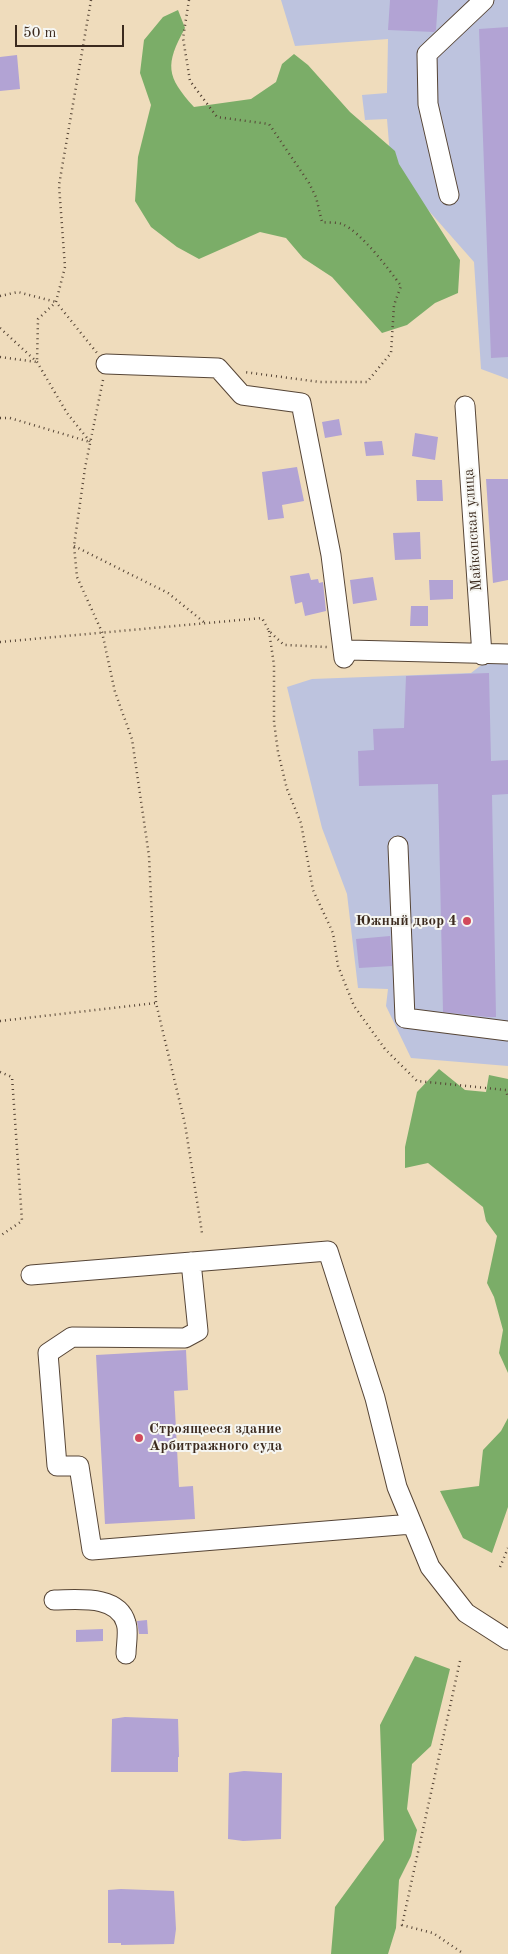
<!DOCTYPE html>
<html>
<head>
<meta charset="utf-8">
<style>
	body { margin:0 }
	#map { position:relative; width:508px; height:1954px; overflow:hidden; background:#efdcbc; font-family:"Old Standard TT",serif }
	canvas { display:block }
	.scale { position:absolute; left:15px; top:25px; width:109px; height:22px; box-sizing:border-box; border:2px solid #3b2a1e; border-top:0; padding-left:6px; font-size:15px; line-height:18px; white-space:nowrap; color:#3b2a1e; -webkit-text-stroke:4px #f6f6f2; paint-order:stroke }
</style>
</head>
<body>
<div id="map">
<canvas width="508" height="1954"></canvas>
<div class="scale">50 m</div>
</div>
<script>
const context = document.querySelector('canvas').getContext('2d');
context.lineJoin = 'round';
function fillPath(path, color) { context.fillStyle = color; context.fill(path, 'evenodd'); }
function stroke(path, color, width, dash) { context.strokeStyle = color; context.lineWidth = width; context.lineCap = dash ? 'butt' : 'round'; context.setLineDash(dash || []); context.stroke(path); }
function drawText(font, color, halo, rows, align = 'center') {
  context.font = font + ' "Old Standard TT",serif'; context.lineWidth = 4; context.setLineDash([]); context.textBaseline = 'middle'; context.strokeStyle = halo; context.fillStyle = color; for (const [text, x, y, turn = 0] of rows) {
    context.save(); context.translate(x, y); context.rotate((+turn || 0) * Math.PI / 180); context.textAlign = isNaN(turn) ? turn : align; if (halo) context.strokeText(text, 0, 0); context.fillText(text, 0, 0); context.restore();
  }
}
const industrial = new Path2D(`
	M281 0H508V379L481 369 474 262 391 168 387 119 365 120 362 95 387 93 388 39 295 46Z
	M508 662V1066L411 1058 386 1006 388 989 358 988 347 894 322 828 287 687 312 679 471 673 484 663Z`);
const forest = new Path2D(`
	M178 10 185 28C165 65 166 76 194 107L251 99 276 82 282 64 294 54 308 65 350 112 395 151 399 164 460 260 458 293 435 303 407 325 382 333 332 277 303 258 286 238 260 232 199 259 177 247 151 227 135 201 138 157 151 105 140 73 144 40 163 17Z
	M439 1069 465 1090 486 1092 489 1075 508 1079V1373L499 1353 503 1330 494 1297 487 1283 497 1236 486 1221 483 1207 428 1163 405 1168V1147L417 1092Z
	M508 1418V1507L492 1553 463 1538 440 1491 479 1486 483 1450 501 1431Z
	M415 1656 450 1669 431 1746 412 1764 407 1809 417 1830 411 1856 399 1880 396 1928 388 1954H331L335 1907 384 1840 380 1725Z`);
const building = new Path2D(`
	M390 0H438L436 30 434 32 388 30Z
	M508 27V357L491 358 479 29Z
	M17 55 20 89 0 91V57Z
	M339 419 342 435 325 438 322 422Z
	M415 433 438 437 435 460 412 456Z
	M382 441 384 455 366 456 364 442Z
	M297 467 304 501 282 505 284 518 268 520 262 472Z
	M486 479H508V580L493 583Z
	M416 480H442L443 501H417Z
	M420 532 421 559 395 560 393 533Z
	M309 573 311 580 318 579 319 583 323 582 326 611 305 616 302 602 295 604 290 576Z
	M373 577 377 600 353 604 350 580Z
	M429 580H453V599L430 600Z
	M411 606H428V626H410Z
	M489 673 491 761 508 760V794L492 795 496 1017H488L443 1012 438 784 359 786 358 751 374 750 373 729 404 728 406 676Z
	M390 936 392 966 359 968 356 939Z
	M186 1350 188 1390 174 1391 179 1487 193 1486 195 1519 105 1524 96 1355Z
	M147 1620 148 1634H139L137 1621Z
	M103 1629V1641L76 1642V1630Z
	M125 1717 178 1719 179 1757H178V1772H111L112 1719Z
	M244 1771 282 1773 281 1839 243 1841 228 1839 229 1773Z
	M121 1889 174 1891 176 1929 174 1944 121 1945V1943H108V1890Z`);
const path = new Path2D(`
	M91 0 59 185 65 267 56 302 97 353
	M189 0 183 38 190 81 217 117 269 124 309 183 316 197 322 222C328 223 337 222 342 224 360 231 389 269 401 286L394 305 391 353 367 382H320L244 372
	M0 296 18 292 56 302
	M0 328 37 362 67 413 91 443
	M0 357 37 362 38 319 56 302
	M103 380 85 468 74 546 77 577 102 632 115 692 132 739 149 856 156 1003 185 1124 202 1233
	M0 418H10L90 442
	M74 546 168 593 205 623
	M269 631 274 665V722L278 752 287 789 301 823 313 890 333 933 338 966 354 1006 385 1049 417 1081 506 1090 508 1098
	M0 642 262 618 269 631 284 645 327 647
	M0 1021 156 1003
	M0 1072 12 1077 22 1221 0 1236
	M500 1567 508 1548
	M460 1661 402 1925 433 1933 464 1954`);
const minor = new Path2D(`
	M449 195 428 104 427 54 484 0
	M106 364 218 368 242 395 301 403 331 555 344 658
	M465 406 482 655
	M344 658 349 650 508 654
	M398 846 405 1018 508 1031
	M191 1262 198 1331 185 1338 72 1337 48 1353 57 1466H79L92 1550 412 1524
	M31 1275 328 1251 375 1398 397 1487 430 1567 466 1613 508 1640
	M54 1600C76 1600 118 1594 126 1623 129 1631 126 1645 126 1654`);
const markers = [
	[467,921,5,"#d1495b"],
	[139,1438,5,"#d1495b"]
];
const streetNames = [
	["Майкопская улица",473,530,-94]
];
const poiNames = [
	["Южный двор 4",457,921],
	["Строящееся здание",149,1429,"left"],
	["Арбитражного суда",149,1446,"left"]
];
fillPath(industrial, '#bdc3de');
fillPath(forest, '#7bad68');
fillPath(building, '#b2a3d4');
stroke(minor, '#564536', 21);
stroke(path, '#564536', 2.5, [1, 4]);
stroke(minor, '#fff', 19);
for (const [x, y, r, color] of markers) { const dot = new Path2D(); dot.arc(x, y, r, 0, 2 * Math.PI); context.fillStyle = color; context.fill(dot); stroke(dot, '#f6f6f2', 2); }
drawText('15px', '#3b2a1e', '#f6f6f2', streetNames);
drawText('bold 15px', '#3b2a1e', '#f6f6f2', poiNames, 'right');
</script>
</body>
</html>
